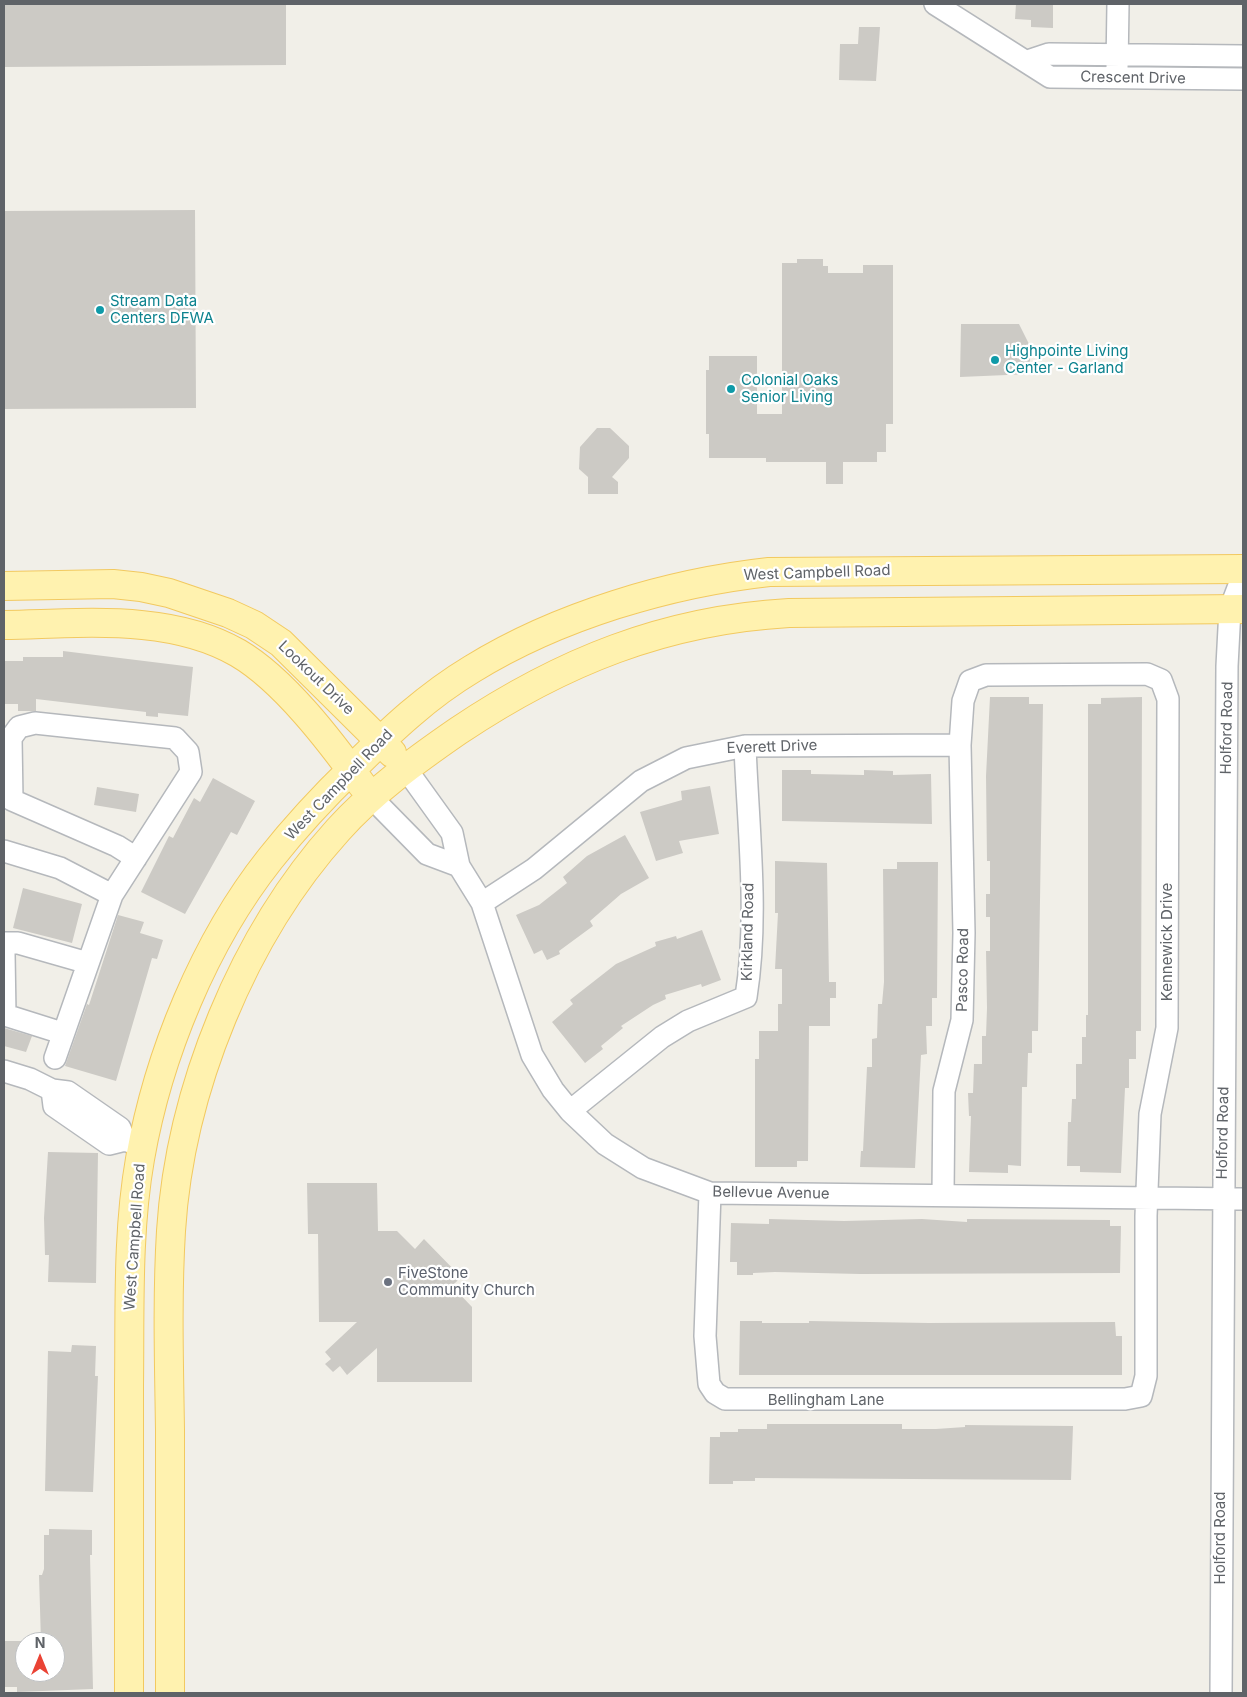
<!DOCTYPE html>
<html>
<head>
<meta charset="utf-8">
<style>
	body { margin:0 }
	#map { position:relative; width:1247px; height:1697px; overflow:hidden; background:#f1efe8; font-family:Inter,sans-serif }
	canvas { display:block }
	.frame { position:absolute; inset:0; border:5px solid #5f6368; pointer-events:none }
	.north { position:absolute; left:15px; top:1632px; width:50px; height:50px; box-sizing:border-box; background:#fff; border:1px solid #bfc1c3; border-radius:50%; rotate:0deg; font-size:14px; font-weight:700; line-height:20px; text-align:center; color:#5f6368 }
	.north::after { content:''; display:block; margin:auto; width:18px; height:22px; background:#ea4335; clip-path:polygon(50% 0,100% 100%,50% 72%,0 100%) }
</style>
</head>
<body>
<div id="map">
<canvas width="1247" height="1697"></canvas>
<div class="frame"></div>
<div class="north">N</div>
</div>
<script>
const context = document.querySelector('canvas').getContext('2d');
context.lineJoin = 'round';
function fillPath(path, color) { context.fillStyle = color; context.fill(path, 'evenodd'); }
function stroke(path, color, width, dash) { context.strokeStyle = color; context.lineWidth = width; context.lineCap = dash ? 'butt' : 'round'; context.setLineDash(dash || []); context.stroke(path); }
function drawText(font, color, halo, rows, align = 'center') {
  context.font = font + ' Inter,sans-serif'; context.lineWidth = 4.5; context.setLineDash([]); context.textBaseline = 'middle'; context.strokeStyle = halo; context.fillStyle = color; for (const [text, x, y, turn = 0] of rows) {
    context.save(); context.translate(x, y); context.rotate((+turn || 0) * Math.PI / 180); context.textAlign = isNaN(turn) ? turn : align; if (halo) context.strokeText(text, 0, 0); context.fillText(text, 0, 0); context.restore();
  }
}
const building = new Path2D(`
	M4 4H286V65L4 67Z
	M1016 4H1053V28L1031 27V20L1015 19Z
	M859 27H880L876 81 839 80 840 44H858Z
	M195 210 196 408 4 409V211Z
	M797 259H823V266H828V273H863V265H893V424H886V452H877V462H843V484H826V462H766V458H709V434H706V370H709V356H757V414H782V263H797Z
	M961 324H1019L1030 346V374L960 377Z
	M597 428H610L629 446V458L612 477 618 482V494H588V477L579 469 580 447Z
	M63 651 193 667 188 716 158 713V717L146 716V712L36 699V711H18V704H4V661H23V657H63Z
	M990 697H1029V704H1043L1038 1031H1032V1053H1028L1027 1087H1022L1021 1166 1008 1165V1173L969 1172 971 1116H969L968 1093H973L974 1064H982V1036H986L987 1008 986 951H990V917H986V894H990V861H987L986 776Z
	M1142 697 1141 1031H1136V1059H1129V1088H1125L1121 1173 1080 1172V1166H1067L1068 1122H1071L1072 1099H1076V1064H1082V1037H1086V1015H1088V704H1101V698Z
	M782 770H811V774L864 775V770L893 771V775L931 774 932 824 782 821Z
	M213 778 255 801 237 835 231 832 185 914 141 892 169 836 173 838 194 798 200 802Z
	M710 786 719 834 679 841 683 853 656 861 640 812 682 800 681 791Z
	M97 787 139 794 136 812 94 805Z
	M625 835 649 878 621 894 590 921 593 926 559 951 560 954 547 960 542 950 534 954 516 915 539 905 567 883 563 877 587 856Z
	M775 861 827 863 829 982H836V998H830V1026H809L808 1161H797V1167H755V1059H759V1031H778V1004H782V969H775L778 913H775Z
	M897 862H938L937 998H932V1026H926L927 1054 921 1055 915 1168 860 1167 861 1151H863L867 1067H872V1039L877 1038 878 1004H882L884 982 883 869H897Z
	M23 888 82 904 72 943 13 928Z
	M118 915 144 922 140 933 163 940 157 959 152 958 116 1081 65 1066 87 1004 89 1005Z
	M702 930 721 980 702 987 701 984 665 995 666 999 653 1005 621 1026 623 1028 601 1046 603 1049 585 1063 552 1022 573 1004 570 1000 616 964 656 946 655 942 676 936 677 939Z
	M4 1028 32 1036 26 1052 4 1046Z
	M48 1152 98 1153 96 1283 48 1282 49 1255H45L44 1218Z
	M307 1183H377L378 1231H397L415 1249 424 1239 461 1277 452 1286 472 1307V1382H377V1348L347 1375 340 1366 333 1372 325 1364 331 1359 325 1352 357 1322H319L318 1234H308Z
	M769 1219 844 1221 922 1219 967 1222V1219L1110 1220V1226H1121L1120 1273 860 1274 775 1272 753 1273V1275H737V1262H730L731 1223 769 1224Z
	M740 1321H762V1323H809V1321L929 1323 1115 1322 1116 1336H1122V1375H739Z
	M72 1345 96 1346 95 1376H98L93 1492 45 1491 48 1351 71 1352Z
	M767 1424H902V1429H936L965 1427V1425L1073 1426 1071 1480 755 1478V1481H733V1484H709L710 1437H720V1432H738V1429H767Z
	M49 1529 92 1530V1555H90L93 1689 17 1692V1687H4V1641H25V1672H55V1642H41L39 1575H42L44 1569V1535H49Z`);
const minor = new Path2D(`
	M935 4 1050 77 1243 79
	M1028 61 1049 54 1243 56
	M1117 68 1118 4
	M406 769 452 833 459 866 482 903 532 1055 553 1090 570 1111 605 1144 643 1168 710 1193 1243 1199
	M371 797 427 854 459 866
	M4 851 60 868 112 895
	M482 903 534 869 641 781 686 758 745 746 960 745
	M4 943H18L88 963
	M4 953 5 1015 62 1033
	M55 1058 112 895 191 772 188 752 175 738 35 723 19 727 11 738 12 800 117 846 136 858
	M4 1071 30 1079 52 1090 68 1092 120 1128 125 1140
	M52 1090 54 1106 109 1144 125 1140 138 1145
	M570 1111 662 1037 688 1021 746 997C759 915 748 828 745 746
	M710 1193 705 1336 709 1384 715 1393 725 1399H1125L1141 1396 1146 1376V1216L1150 1114 1167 1028 1168 699 1161 680 1147 674 986 675 970 681 963 701 960 745 964 933 962 1020 944 1091 943 1194
	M1221 1693 1227 666 1230 609 1243 575`);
const major = new Path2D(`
	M4 586 113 584 141 587 169 593 228 613 254 625 281 643 392 753
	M4 625C80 624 169 613 238 653 284 680 331 742 362 785
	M129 1693C129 1591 129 1488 129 1385 130 1310 127 1233 140 1159 158 1055 205 941 270 859 296 826 324 796 354 767 391 730 427 696 472 669 558 616 669 583 769 572L1243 569
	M170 1693C170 1605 170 1518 170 1430 169 1364 167 1297 171 1231 180 1090 243 935 338 830 372 792 416 760 458 731 561 662 665 620 789 613L1243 609`);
const markers = [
	[100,310,5,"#0f9aa8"],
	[995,360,5,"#0f9aa8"],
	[731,389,5,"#0f9aa8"],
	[388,1282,5,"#6b7280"]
];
const streetNames = [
	["Crescent Drive",1133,78,1],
	["West Campbell Road",817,573,-2],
	["Lookout Drive",316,678,44],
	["Holford Road",1227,728,-89],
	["Everett Drive",772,747,-2],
	["West Campbell Road",339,785,-46],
	["Kirkland Road",748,932,-89],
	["Kennewick Drive",1167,942,-90],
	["Pasco Road",963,970,-89],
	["Holford Road",1223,1133,-89],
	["Bellevue Avenue",771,1193,1],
	["West Campbell Road",135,1237,-86],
	["Bellingham Lane",826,1400],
	["Holford Road",1220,1538,-90]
];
const cultureNames = [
	["Stream Data",110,301],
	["Centers DFWA",110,318],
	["Highpointe Living",1005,351],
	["Center - Garland",1005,368],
	["Colonial Oaks",741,380],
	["Senior Living",741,397]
];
const worshipNames = [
	["FiveStone",398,1273],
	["Community Church",398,1290]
];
fillPath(building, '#cccac5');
stroke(minor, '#b5b8bc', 24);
stroke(major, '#f2c960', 30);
stroke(minor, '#fff', 21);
stroke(major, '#fff2af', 28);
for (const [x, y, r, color] of markers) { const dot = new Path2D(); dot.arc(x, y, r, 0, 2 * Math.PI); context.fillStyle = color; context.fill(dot); stroke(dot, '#fff', 2); }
drawText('15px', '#5f6368', '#fff', streetNames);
drawText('15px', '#0d838f', '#fff', cultureNames, 'left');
drawText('15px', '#5b616d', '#fff', worshipNames, 'left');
</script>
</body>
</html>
